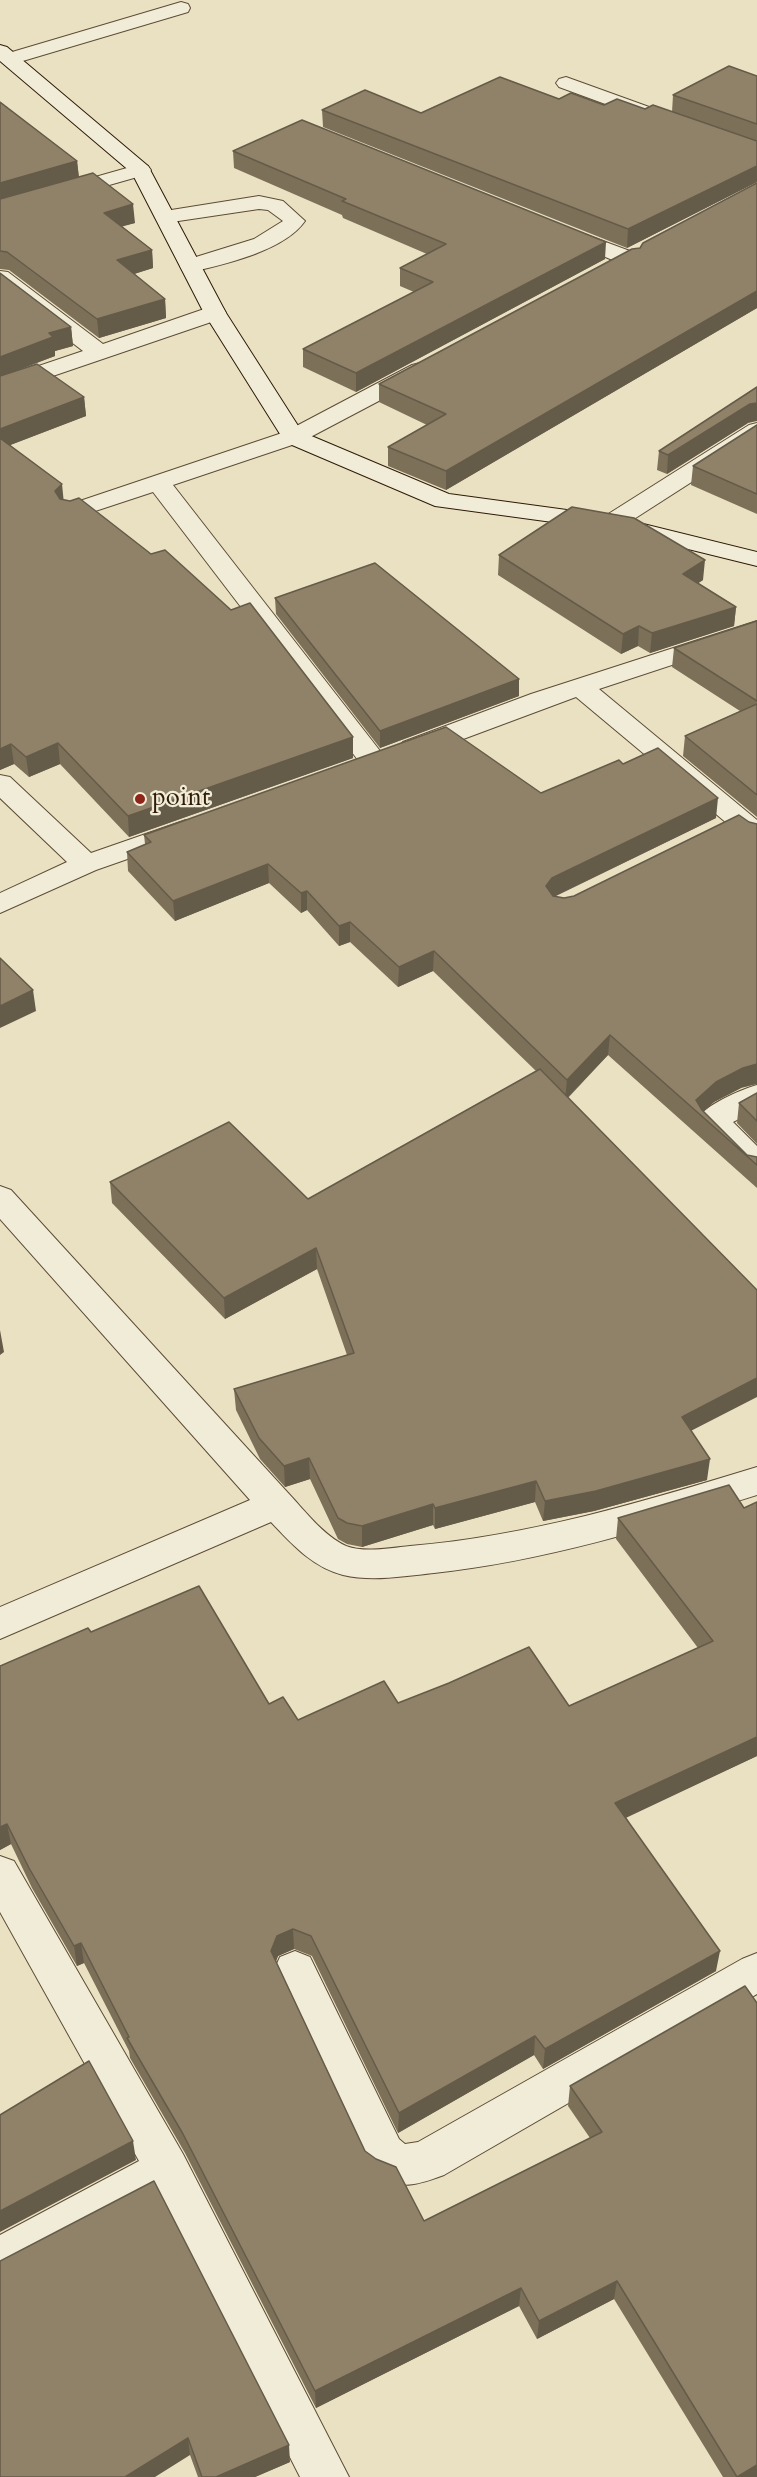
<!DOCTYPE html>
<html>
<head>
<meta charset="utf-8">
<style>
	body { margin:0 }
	canvas { display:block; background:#eae1c3 }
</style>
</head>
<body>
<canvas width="757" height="2477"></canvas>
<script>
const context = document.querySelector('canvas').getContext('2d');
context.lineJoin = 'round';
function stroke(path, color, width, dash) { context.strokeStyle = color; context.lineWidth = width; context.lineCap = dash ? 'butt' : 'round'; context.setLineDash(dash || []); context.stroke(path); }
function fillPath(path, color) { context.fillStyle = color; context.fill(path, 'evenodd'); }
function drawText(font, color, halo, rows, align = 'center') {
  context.font = font + ' Cardo,serif'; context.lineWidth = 4.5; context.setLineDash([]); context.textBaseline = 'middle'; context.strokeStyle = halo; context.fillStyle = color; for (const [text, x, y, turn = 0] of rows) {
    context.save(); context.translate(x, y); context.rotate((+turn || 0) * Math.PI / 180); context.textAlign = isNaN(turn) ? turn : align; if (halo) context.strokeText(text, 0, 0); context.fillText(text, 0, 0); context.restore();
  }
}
const lane = new Path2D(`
	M181 2 188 4 190 8 188 12 16 63 9 65 0 60 2 55Z
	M259 196 283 201 305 221C284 251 225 264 191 272L183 271 180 266 183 261 254 239 283 221 268 210 259 209 165 223 158 221 155 217 158 213 165 211Z`);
const street = new Path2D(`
	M566 77 663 112 666 116 663 120H649L559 87 556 83 559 79Z
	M141 164 148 166 151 170 148 174 0 216V204Z
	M565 227 638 254 641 259 638 264 630 265 622 264 558 237 554 233 558 229Z
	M0 271 8 272 103 344 207 308 215 306 223 308 226 313 223 318 0 394V379L83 351 0 287Z
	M420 363 428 365 431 370 428 375 301 442 173 485 384 756 388 762 384 768 374 770 364 768 153 492 71 519 62 517 59 512 62 507 285 432 412 365Z
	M757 423V440L620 528 611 530 602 528 599 523 602 518 749 425Z
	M757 621V637L599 689 757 820V843L747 840 576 697 423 754 413 756 403 754 399 748 403 742 531 694Z
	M0 775 10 777 91 853 186 820 196 823 200 829 196 835 96 870 0 913V893L67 862 0 798Z
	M757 1085V1110L733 1122 757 1146V1176L746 1173 701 1128 696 1120C705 1105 740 1090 757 1085Z
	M0 1186 11 1190 289 1494C305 1511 324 1536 346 1546 364 1553 391 1548 410 1546 529 1536 643 1502 757 1467V1495C651 1528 545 1561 434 1573 405 1576 372 1582 343 1575 312 1567 292 1544 271 1522L0 1639V1607L250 1500 0 1219Z
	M0 1856 14 1861 183 2154 349 2477H300L158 2197 0 2281V2235L139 2161 0 1912Z
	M295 1951 310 1957 399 2139 405 2144 418 2142 742 1959 757 1953V1994L444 2175C412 2187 396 2191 367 2169L280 1983 274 1970 280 1957Z`);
const secondary = new Path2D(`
	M0 45 7 47 148 166 226 313 302 432 449 494 611 516 757 552V566L611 530 435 506 285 442 204 313 132 173 0 61Z`);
const wall = new Path2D(`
	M757 76V182L627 248 323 127 322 110 421 113 559 99 672 112 673 95Z
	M0 102 77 161 79 177 135 223 122 226 152 250 153 268 134 274 165 299 166 318 99 338 9 270 0 269Z
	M233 151 605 259 356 392 303 367V349L414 292 400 286V268L427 254 343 218 342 215 234 168Z
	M757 183V308L446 490 388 466V447L427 425 379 402V384L640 248Z
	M0 273 71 327 73 346 55 351V356L17 370 84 397 86 416 10 445 63 500 353 758 129 837 60 764 29 777 14 764 0 770Z
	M748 423 667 474 657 470 659 451Z
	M757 425V514L691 485 693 466Z
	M499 555 703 580 698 583 736 607 734 626 650 653 638 646 621 654 498 575Z
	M275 598 519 679V696L380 748 276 614Z
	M757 621V817L683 756 685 736 740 711 672 667 674 648Z
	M623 764 716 818 554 897 741 1088 714 1102 703 1111 747 1155 757 1157V1188L608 1055 568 1098 691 1431 707 1480 594 1511 543 1521 535 1502 435 1529 433 1525 362 1547 347 1544 338 1539 310 1479 285 1487 260 1459 236 1410 234 1389 347 1355 317 1269 225 1319 112 1203 110 1182 308 1199 536 1071 433 971 398 987 350 942 339 946 307 910 301 913 269 883 175 921 128 871 127 852 145 844 144 835 541 793Z
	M757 1093V1144L737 1123 739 1103Z
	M757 1502V1756L626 1817 716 1971 543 2069 534 2055 398 2133 312 1956 294 1949 278 1956 276 1961 365 2151 424 2221 590 2138 568 2106 570 2086 745 1986 757 2477H723L614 2299 537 2339 519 2306 316 2408 185 2153 130 2058 129 2051 84 1963 77 1966 32 1888 11 1844 0 1850V1666L91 1632 269 1704 298 1720 398 1703 569 1706 698 1648 616 1539 618 1518 744 1508Z
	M0 2261 290 2462 255 2477H198L190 2455Z`);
const shadedWall = new Path2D(`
	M77 161 79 179 0 202V183Z
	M757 166V182L627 248 628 229Z
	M133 204 135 223 106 231 104 213Z
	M606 242 605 259 356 392V373Z
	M152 250 153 268 118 279 117 260Z
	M757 291V308L446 490V471Z
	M165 299 166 318 99 338 97 319Z
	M71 327 73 346 55 351V356L0 377V357L49 333Z
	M84 397 86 416 0 449V429Z
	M757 403V421L748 423 667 474 668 455 750 404Z
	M62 484 64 504 57 511 55 491Z
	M705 560 703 580 682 594 683 574Z
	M736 607 734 626 650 653 652 633Z
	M639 626 638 646 621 654 623 634Z
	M519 679V696L380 748V731Z
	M353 737V758L129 837 128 816Z
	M58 743 60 764 29 777 26 757Z
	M11 744 14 764 0 770V749Z
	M718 798 716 818 551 898 546 886 552 878Z
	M268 864 269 883 175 921 173 901Z
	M307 891V910L301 913V893Z
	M350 922V942L339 946V926Z
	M434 951 433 971 398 987 399 967Z
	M33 990 36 1011 0 1028V1006Z
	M610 1035 608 1055 565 1100 567 1080Z
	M757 1064V1084L741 1088 714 1102 700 1115 696 1100 716 1082 743 1068Z
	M316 1248 317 1269 225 1319 224 1298Z
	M0 1330 4 1352 0 1355Z
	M757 1378V1397L679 1437 682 1417Z
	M309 1458 310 1479 285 1487 284 1466Z
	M710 1459 707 1480 594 1511 543 1521 545 1501Z
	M536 1481 535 1502 435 1529V1508Z
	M433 1504V1525L362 1547V1526Z
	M757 1737V1756L613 1824 615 1803Z
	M7 1824 11 1844 0 1850V1827Z
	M293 1929 294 1949 278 1956 272 1971 271 1951 277 1936Z
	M81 1943 84 1963 77 1966 74 1946Z
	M720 1951 716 1971 543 2069 545 2049Z
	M535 2036 534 2055 398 2133 399 2113Z
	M133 2141 136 2160 0 2232V2211Z
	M617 2281 614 2299 537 2339 539 2321Z
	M521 2288 519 2306 316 2408 315 2391Z
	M188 2438 190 2455 155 2477H125Z
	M289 2445 290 2462 255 2477H216Z
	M757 2465V2477H738Z`);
const building = new Path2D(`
	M729 66 757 76V124L673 95Z
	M500 77 559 99 571 93 604 105 617 99 645 109 653 105 757 141V166L628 229 322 110 365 90 421 113Z
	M0 102 77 161 0 183Z
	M302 120 606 242 356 373 303 349 433 282 400 268 446 244 342 201 346 199 233 151Z
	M93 173 133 204 104 213 152 250 117 260 165 299 97 319 7 252 0 251V199Z
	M757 183V291L446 471 388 447 446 414 379 384 632 249 640 248 643 243Z
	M0 273 71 327 49 333 53 337 0 357Z
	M37 364 84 397 0 429V376Z
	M757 387V403L750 404 668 455 659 451Z
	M757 425V494L693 466Z
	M0 438 62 484 55 491 60 499 70 501 79 498 151 554 165 550 231 610 250 603 353 737 128 816 58 743 26 757 11 744 0 749Z
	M572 507 634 518 705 560 683 574 736 607 652 633 639 626 623 634 499 555Z
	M375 563 519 679 380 731 275 598Z
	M757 621V701L674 648Z
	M757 704V795L685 736Z
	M446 727 541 793 619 760 623 764 658 748 718 798 552 878 546 886 553 896 564 898 574 896 739 815 749 822 757 824V1064L743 1068 716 1082 696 1100 702 1110 747 1155 757 1157V1165L610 1035 567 1080 434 951 399 967 350 922 339 926 307 891 301 893 268 864 173 901 127 852 151 842 144 835Z
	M0 958 33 990 0 1006Z
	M540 1069 757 1290V1378L682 1417 710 1459 596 1491 545 1501 536 1481 435 1508 433 1504 362 1526 347 1523 338 1518 309 1458 284 1466 259 1438 234 1389 354 1353 316 1248 224 1298 110 1182 229 1122 308 1199Z
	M757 1093V1121L739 1103Z
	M729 1485 744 1508 757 1502V1737L615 1803 720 1951 545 2049 535 2036 399 2113 311 1936 293 1929 277 1936 271 1951 365 2151 376 2159 396 2167 424 2221 602 2132 570 2086 745 1986 757 2003V2465L737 2477 617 2281 539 2321 521 2288 315 2391 183 2134 127 2038 129 2037 81 1943 74 1946 29 1868 7 1824 0 1827V1666L88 1628 91 1632 199 1586 269 1704 283 1697 298 1720 384 1681 398 1703 449 1683 529 1647 569 1706 713 1641 618 1518Z
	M89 2061 133 2141 0 2211V2115Z
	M154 2181 289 2445 216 2477H202L188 2438 125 2477H0V2261Z`);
const markers = [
	[140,799,6,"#8f2418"]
];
const poiNames = [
	["point",152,799]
];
stroke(lane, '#5e4c35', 2);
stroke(street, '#5e4c35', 2);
stroke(secondary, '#2f1b06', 2);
fillPath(lane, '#f1ecd8');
fillPath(street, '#f1ecd8');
fillPath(secondary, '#f1ecd8');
fillPath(wall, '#7c7059');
fillPath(shadedWall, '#655b49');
fillPath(building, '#908268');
stroke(building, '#655b49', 1.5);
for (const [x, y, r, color] of markers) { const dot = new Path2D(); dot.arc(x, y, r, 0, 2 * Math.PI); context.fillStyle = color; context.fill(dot); stroke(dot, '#f1ecd8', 2); }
drawText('26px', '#2f1b06', '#f1ecd8', poiNames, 'left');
</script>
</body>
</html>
